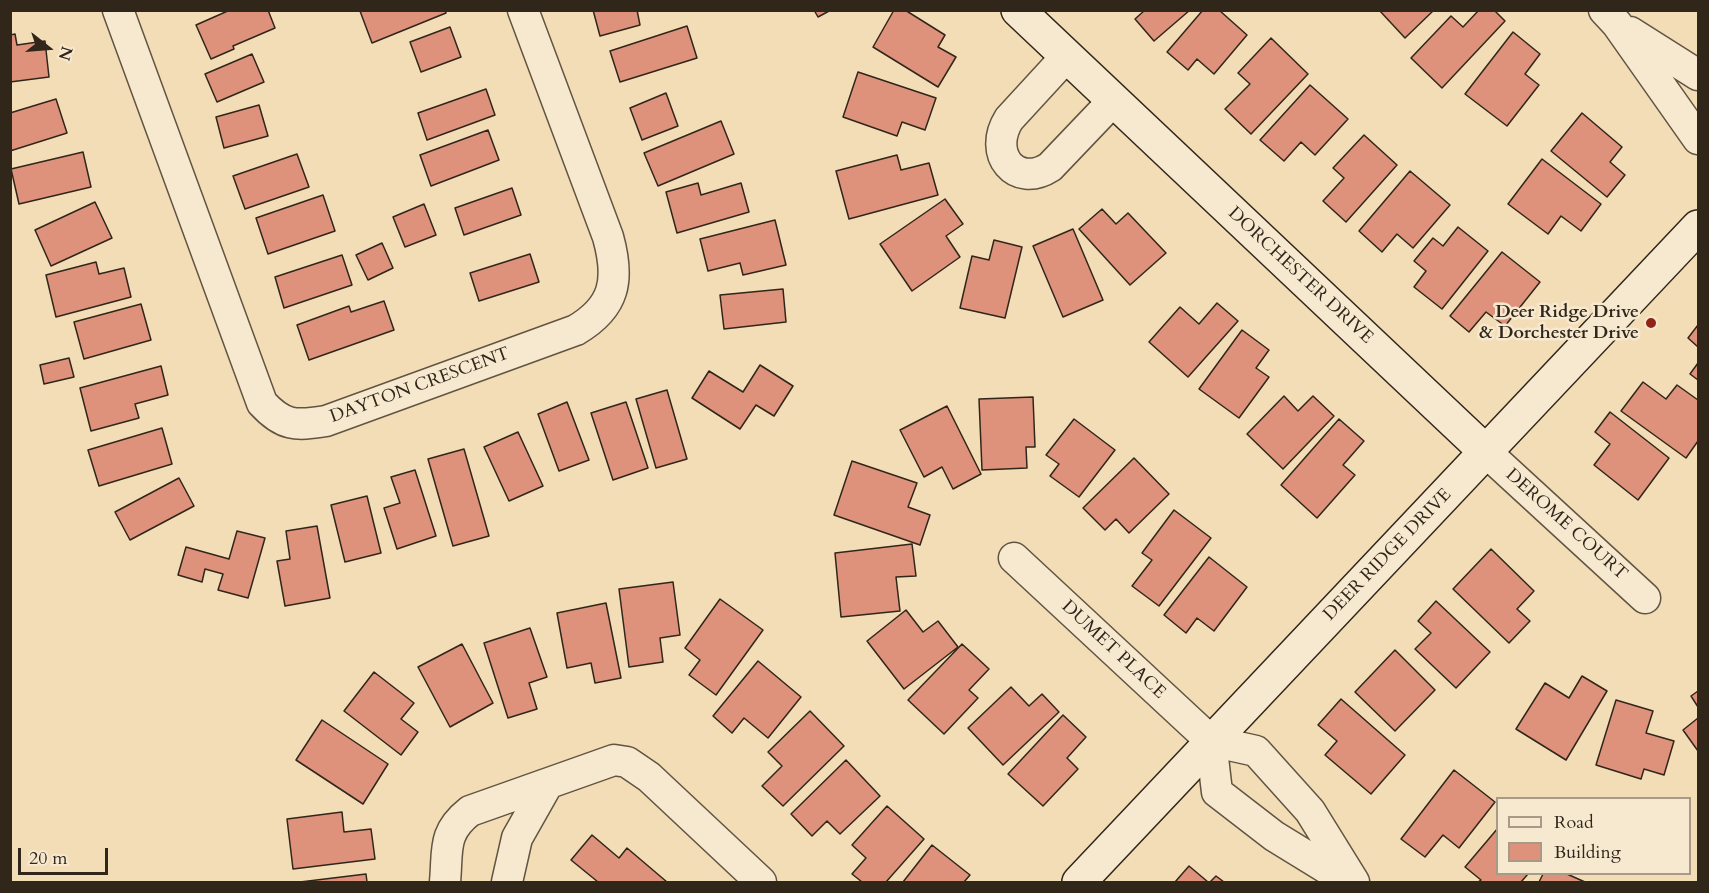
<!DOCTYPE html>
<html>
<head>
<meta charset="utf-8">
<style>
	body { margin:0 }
	#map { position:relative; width:1709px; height:893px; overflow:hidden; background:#f3ddb6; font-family:Cardo,serif }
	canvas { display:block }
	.frame { position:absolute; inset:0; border:12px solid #30261a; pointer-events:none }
	.legend { position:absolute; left:1496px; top:797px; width:195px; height:78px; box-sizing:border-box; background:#f7e9d0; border:2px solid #a79b87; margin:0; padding:8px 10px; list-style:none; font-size:18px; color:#30261a }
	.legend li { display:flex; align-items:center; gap:12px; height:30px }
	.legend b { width:30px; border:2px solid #a79b87 }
	.north { position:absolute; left:18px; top:18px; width:60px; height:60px; -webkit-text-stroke:4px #f7e9d0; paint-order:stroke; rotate:107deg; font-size:16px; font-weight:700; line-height:24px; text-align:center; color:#30261a }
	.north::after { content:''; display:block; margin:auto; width:21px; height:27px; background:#30261a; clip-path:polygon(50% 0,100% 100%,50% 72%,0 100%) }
	.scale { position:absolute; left:18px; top:848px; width:90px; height:27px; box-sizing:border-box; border:3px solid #30261a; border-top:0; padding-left:8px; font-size:18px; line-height:21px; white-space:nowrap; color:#30261a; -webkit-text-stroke:4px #f7e9d0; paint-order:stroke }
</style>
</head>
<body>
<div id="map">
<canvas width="1709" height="893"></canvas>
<div class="frame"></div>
<ul class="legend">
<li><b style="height:8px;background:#f7e9d0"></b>Road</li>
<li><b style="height:16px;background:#de917b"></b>Building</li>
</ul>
<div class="north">N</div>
<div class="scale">20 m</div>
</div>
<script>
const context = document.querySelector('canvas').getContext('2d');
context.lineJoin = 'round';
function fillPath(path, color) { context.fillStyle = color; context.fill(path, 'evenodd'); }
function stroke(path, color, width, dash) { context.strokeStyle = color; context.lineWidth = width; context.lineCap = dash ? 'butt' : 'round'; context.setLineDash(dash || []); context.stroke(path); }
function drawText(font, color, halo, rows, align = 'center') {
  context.font = font + ' Cardo,serif'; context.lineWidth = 5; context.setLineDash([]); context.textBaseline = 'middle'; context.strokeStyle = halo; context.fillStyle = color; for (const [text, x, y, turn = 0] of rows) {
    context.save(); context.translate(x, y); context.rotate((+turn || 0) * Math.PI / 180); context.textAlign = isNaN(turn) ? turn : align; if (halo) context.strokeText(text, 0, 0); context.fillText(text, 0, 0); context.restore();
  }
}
const building = new Path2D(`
	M230 10H268L275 28 233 46 234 49 211 59 196 25Z
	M362 10H445L446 13 372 43 360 11Z
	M593 10H637L640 25 600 36Z
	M814 10H831L818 17Z
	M894 10H905L945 35 938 47 956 57 938 87 873 47Z
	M1145 10H1190L1154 41 1135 19Z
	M1203 10H1219L1247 35 1214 74 1197 59 1188 70 1167 52Z
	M1379 10H1434L1405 38Z
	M1479 10H1494L1505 21 1442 88 1411 58 1451 16 1463 27Z
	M687 26 697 58 620 82 610 51Z
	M450 27 461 57 421 72 410 42Z
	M1513 32 1540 54 1525 74 1539 85 1507 126 1465 94Z
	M15 34 17 45 45 41 49 77 10 82V35Z
	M1271 38 1308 74 1251 134 1225 109 1250 84 1238 73Z
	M252 54 264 82 217 102 205 74Z
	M858 72 936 98 925 130 902 122 897 136 843 117Z
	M1310 85 1348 119 1315 155 1301 142 1284 161 1260 140Z
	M486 89 495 115 427 140 418 113Z
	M666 93 678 126 642 140 630 108Z
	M56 99 67 133 10 151V113Z
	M259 105 268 136 224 148 216 117Z
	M1582 113 1622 147 1610 162 1625 175 1607 197 1551 151Z
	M721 121 734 154 658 186 644 153Z
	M488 130 499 160 431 186 420 155Z
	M1364 135 1397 165 1346 222 1323 201 1344 178 1333 168Z
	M83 152 91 187 19 204 11 169Z
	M297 154 309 187 245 209 233 176Z
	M897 155 901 170 929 163 938 195 849 219 836 171Z
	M1542 159 1601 204 1581 231 1561 216 1548 234 1508 204Z
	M1410 171 1450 205 1413 248 1397 234 1382 252 1359 231Z
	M698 183 701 195 741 183 749 212 677 233 666 192Z
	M512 188 521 215 464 235 455 208Z
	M323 195 335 231 268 254 256 218Z
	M945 199 963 224 946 236 960 257 912 291 880 244Z
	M95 202 112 238 51 266 35 230Z
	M424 204 436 235 405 247 393 217Z
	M1102 209 1116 224 1128 213 1166 253 1130 285 1079 229Z
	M775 220 786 265 743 275 740 263 708 271 700 239Z
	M1458 227 1488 251 1442 309 1414 287 1426 271 1414 261 1433 238 1443 246Z
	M1073 229 1103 300 1063 317 1033 246Z
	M994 240 1022 247 1005 318 960 308 972 256 989 260Z
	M382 243 393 268 368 280 356 255Z
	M1502 252 1540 282 1505 326 1486 312 1469 332 1450 316Z
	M530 254 539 282 479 301 470 273Z
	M342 255 352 285 284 308 275 277Z
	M96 262 99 274 124 268 131 297 56 317 46 275Z
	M783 289 786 322 724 329 720 295Z
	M384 301 394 330 309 360 297 325 349 306 351 312Z
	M1217 303 1238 321 1188 377 1149 342 1180 307 1199 324Z
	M141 304 151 340 84 359 74 322Z
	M1698 325V347L1688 338Z
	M1242 330 1269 350 1256 368 1269 377 1239 418 1199 389Z
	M69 358 74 377 44 384 40 365Z
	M1698 363V380L1690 374Z
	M760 365 793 386 774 416 756 405 740 429 692 398 709 371 743 392Z
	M161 366 168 395 135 404 139 418 91 431 80 388Z
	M1643 382 1666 399 1677 385 1698 400V441L1686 458 1621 411Z
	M667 390 687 459 656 468 636 399Z
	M1284 396 1298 411 1313 396 1334 416 1283 469 1247 434Z
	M1033 397 1035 447H1026L1027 468 982 470 979 399Z
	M567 402 589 460 559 471 538 414Z
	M626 402 648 468 613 480 591 413Z
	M947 406 981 474 953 489 942 467 924 477 900 430Z
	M1610 412 1669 458 1638 500 1594 465 1610 444 1595 432Z
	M1074 419 1115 450 1079 497 1050 476 1059 464 1046 455Z
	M1339 419 1364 441 1343 465 1355 475 1317 518 1281 485Z
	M162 428 172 464 99 486 88 450Z
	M518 432 543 486 509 501 484 447Z
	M464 449 489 536 453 546 428 459Z
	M1134 458 1169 494 1129 533 1116 519 1105 530 1083 508Z
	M852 461 917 483 908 507 930 515 920 545 834 515Z
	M415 470 436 536 397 549 384 508 400 503 391 477Z
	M179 478 194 506 130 540 115 512Z
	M367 496 381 553 345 562 331 505Z
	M1174 510 1211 538 1159 606 1132 586 1152 560 1142 553Z
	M317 526 330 598 285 606 277 561 290 559 286 531Z
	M237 531 265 538 248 598 218 590 223 574 205 569 202 582 178 575 186 547 229 559Z
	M912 544 916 576 896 577 900 611 841 617 835 553Z
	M1491 549 1534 591 1517 609 1530 621 1509 643 1453 589Z
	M1209 557 1247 587 1214 631 1197 618 1186 633 1164 615Z
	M673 582 680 635 660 638 663 662 629 667 619 589Z
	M720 599 763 630 716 695 689 675 700 660 685 648Z
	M1436 601 1490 652 1456 688 1415 649 1431 633 1418 621Z
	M606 603 621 678 595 683 591 663 567 668 557 613Z
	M906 610 923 632 938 621 958 647 904 689 867 641Z
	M530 628 547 677 529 683 537 709 508 718 484 643Z
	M462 644 493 703 450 727 418 667Z
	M962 644 989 669 969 690 978 698 944 734 908 700Z
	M1395 650 1435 690 1395 731 1355 692Z
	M758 661 801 697 768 738 744 718 732 733 713 716Z
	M374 672 414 703 401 719 418 732 401 755 344 711Z
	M1582 676 1607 691 1566 760 1516 729 1545 683 1569 698Z
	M1011 687 1029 706 1042 694 1059 712 1003 765 968 728Z
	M1698 691V707L1691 696Z
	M1341 699 1405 755 1371 794 1325 755 1337 741 1318 725Z
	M1616 700 1653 711 1646 733 1674 741 1664 775 1644 769 1641 779 1596 765Z
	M810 711 844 746 783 806 762 786 782 766 768 752Z
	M1063 715 1086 737 1067 758 1078 769 1043 806 1008 774Z
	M1698 718V751L1683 730Z
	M322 720 388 764 363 804 296 760Z
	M846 760 880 796 840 834 827 821 812 836 791 814Z
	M1454 770 1495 802 1459 848 1443 835 1425 857 1401 839Z
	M887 806 924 839 886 882H862L852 874 866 858 852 845Z
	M342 812 344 832 371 829 375 859 293 869 287 819Z
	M1498 828V874H1528L1521 882H1478L1481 880 1465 867Z
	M592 835 619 858 627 848 667 882H598L571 860Z
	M932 845 970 875 964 882H903Z
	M1189 866 1208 882H1175Z
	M366 874 367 882H300Z
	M1543 874H1567L1585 882H1539Z
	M1216 876 1224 882H1210Z`);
const street = new Path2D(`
	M118 10 262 403C283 426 295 426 326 421L576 330C615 307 620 280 608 237L523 10
	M1604 10 1617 24 1698 139
	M1630 32 1698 75
	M1066 57 1009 119C987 154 1016 189 1050 167L1113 101
	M1486 452 1645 598
	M1014 558 1211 741
	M1211 741 1217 792 1274 836 1349 882
	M1211 741 1256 751 1310 811 1354 882
	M445 882C448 850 442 833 470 811L614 760 627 762 649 777 761 882
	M507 882 517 838 547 785`);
const secondary = new Path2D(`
	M1018 10 1486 452
	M1079 882 1698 227`);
const markers = [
	[1651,323,6,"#8f2418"]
];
const streetNames = [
	["DORCHESTER DRIVE",1300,276,43],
	["DAYTON CRESCENT",420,386,-20],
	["DEROME COURT",1566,525,42],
	["DEER RIDGE DRIVE",1388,555,-46],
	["DUMET PLACE",1113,650,43]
];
const poiNames = [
	["Deer Ridge Drive",1639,313],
	["& Dorchester Drive",1639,334]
];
fillPath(building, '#de917b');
stroke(building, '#30261a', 1.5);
stroke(street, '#615441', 33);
stroke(secondary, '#30261a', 36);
stroke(street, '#f7e9d0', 30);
stroke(secondary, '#f7e9d0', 33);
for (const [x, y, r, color] of markers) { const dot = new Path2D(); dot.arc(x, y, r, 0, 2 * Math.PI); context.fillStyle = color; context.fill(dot); stroke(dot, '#f7e9d0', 2); }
drawText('18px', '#30261a', '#f7e9d0', streetNames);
drawText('bold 18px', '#30261a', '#f7e9d0', poiNames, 'right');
</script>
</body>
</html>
